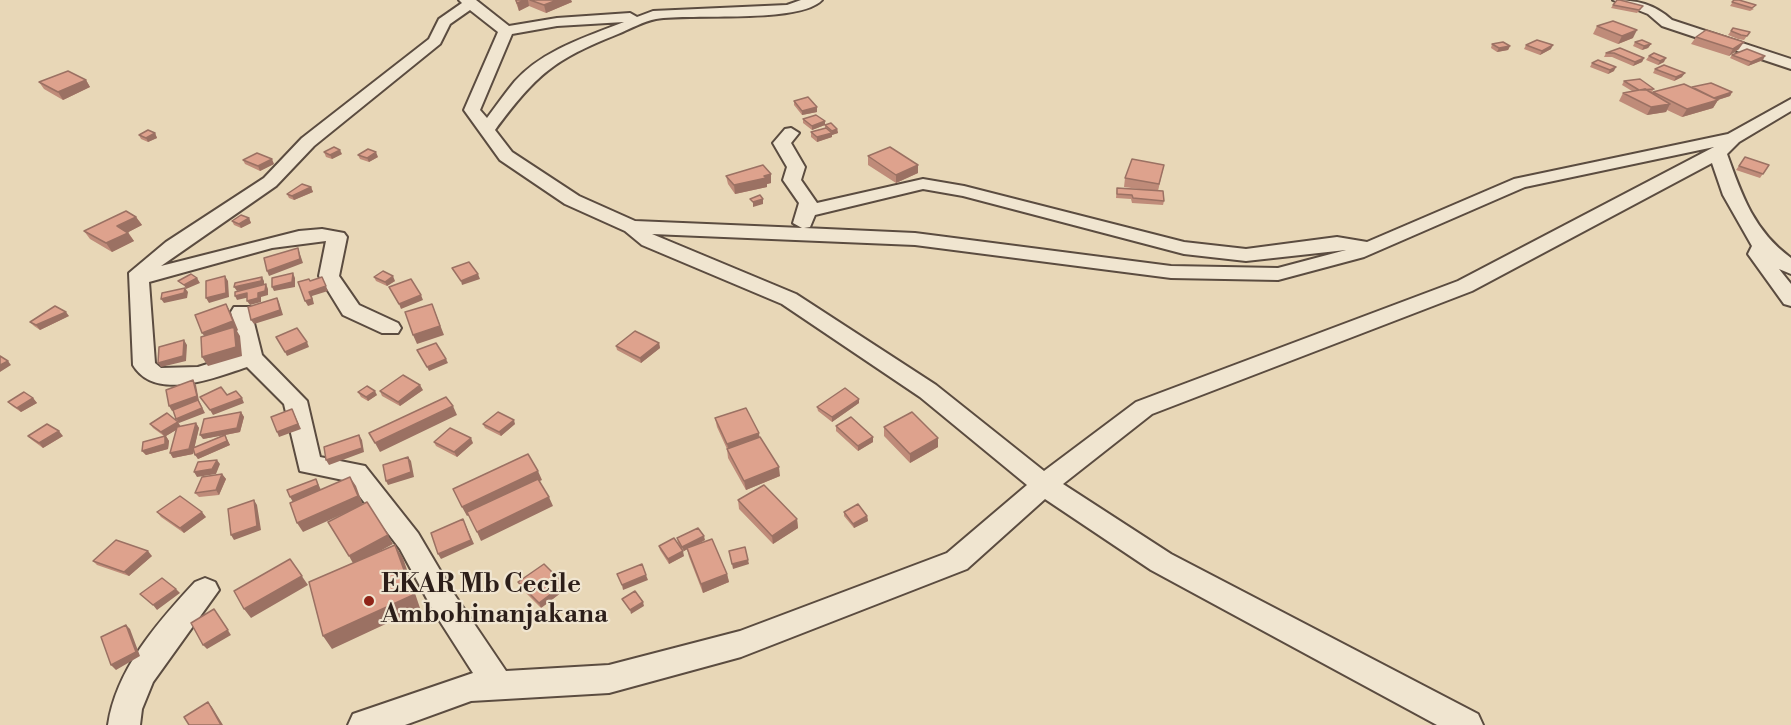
<!DOCTYPE html>
<html>
<head>
<meta charset="utf-8">
<style>
	body { margin:0 }
	canvas { display:block; background:#e8d7b7 }
</style>
</head>
<body>
<canvas width="1791" height="725"></canvas>
<script>
const context = document.querySelector('canvas').getContext('2d');
context.lineJoin = 'round';
function stroke(path, color, width, dash) { context.strokeStyle = color; context.lineWidth = width; context.lineCap = dash ? 'butt' : 'round'; context.setLineDash(dash || []); context.stroke(path); }
function fillPath(path, color) { context.fillStyle = color; context.fill(path, 'evenodd'); }
function drawText(font, color, halo, rows, align = 'center') {
  context.font = font + ' "Libre Bodoni",serif'; context.lineWidth = 4.5; context.setLineDash([]); context.textBaseline = 'middle'; context.strokeStyle = halo; context.fillStyle = color; for (const [text, x, y, turn = 0] of rows) {
    context.save(); context.translate(x, y); context.rotate((+turn || 0) * Math.PI / 180); context.textAlign = isNaN(turn) ? turn : align; if (halo) context.strokeText(text, 0, 0); context.fillText(text, 0, 0); context.restore();
  }
}
const minor = new Path2D(`
	M459 0H476L509 26 557 18 630 13 637 17 653 11 787 5 801 0H822C800 24 691 13 656 19 644 21 630 29 618 34 553 60 537 74 495 130L512 152 579 196 635 221 802 228 793 223 799 203 783 180 787 167 773 143 785 129 791 128 799 133 791 143 805 167 801 180 817 203 923 179 964 186 1184 242 1246 249 1337 237 1367 242 1514 179 1728 134 1791 99V111L1739 142 1727 154C1742 196 1754 231 1791 258V274L1779 269 1791 284V306L1784 304 1748 254 1752 246 1723 195 1712 163 1472 291 1152 414 1063 484 1171 554 1478 714 1483 725H1437L1151 570 1045 499 967 569 741 657 609 693 471 701 405 725H348L353 714 473 673 434 612 400 549 348 481 300 471 284 404 247 367C214 378 155 402 133 365L129 273 166 242 264 178 302 138 429 39 439 19 462 3ZM470 10 498 32 464 110 500 160 565 204 625 231 642 245 782 304 920 397 1027 485 947 553 740 631 609 665 506 671 454 594 418 533 365 466 320 457 307 401 262 355 250 307H234L231 312 239 354 198 367 161 368 155 363 149 282 272 248 326 241 319 276 343 315 382 333H398L401 328 398 323 359 305 339 276 347 237 344 233 322 229 299 231 161 266 276 186 314 146 440 44 450 24ZM624 22C586 37 543 50 515 81 505 93 496 106 487 118L480 110 512 34 557 26ZM1714 147 1458 281 1136 402 1044 471 936 385 796 294 652 234 915 245 1171 278 1278 280 1364 257 1525 187ZM923 189 963 196 1184 254 1246 261 1346 250 1278 268 1171 266 915 233 804 228 810 227 815 215Z
	M1613 0C1637 0 1654 4 1672 20L1791 59V69L1662 26 1648 14Z
	M205 578 215 582 219 590 153 682 142 709 140 725H108C116 669 158 622 195 582Z`);
const wall = new Path2D(`
	M515 0H571L572 2 546 13 529 6 519 11Z
	M1734 0 1754 9 1750 11 1730 6Z
	M1613 5 1641 9 1637 13 1611 8Z
	M1597 26 1633 38 1618 44 1593 34Z
	M1731 31 1747 36 1744 40 1738 39 1728 35Z
	M1696 37 1739 49 1729 56 1691 44Z
	M1635 42 1651 44 1648 48 1642 50 1633 46Z
	M1492 44 1510 46 1508 50 1497 52 1491 48Z
	M1526 45 1551 49 1540 55 1524 49Z
	M1620 48 1644 58 1642 62 1633 66 1612 57H1604L1606 53Z
	M1732 55 1763 60 1748 66 1730 58Z
	M1649 56 1664 62 1658 65 1646 60Z
	M1592 63 1614 71 1608 74 1590 67Z
	M1655 69 1682 77 1674 81 1653 73Z
	M86 80 90 87 63 100 44 89 39 82Z
	M1624 81 1654 89 1651 93H1652L1653 92 1692 87 1732 92 1730 96 1718 100 1713 108 1682 117 1667 110 1666 112 1647 115 1619 101 1623 93 1632 91 1622 85Z
	M794 101 817 107V112L802 115 794 105Z
	M803 119 825 121V125L812 130 803 123Z
	M825 125 837 129 838 133 832 135V137L817 142 811 137V132L825 128Z
	M155 133 157 138 148 142 141 139 139 135Z
	M324 152 342 154 332 159 326 157Z
	M358 155 378 157 369 162 360 159Z
	M868 156 918 165V173L896 183 868 165Z
	M1745 157 1769 165 1760 178 1736 170Z
	M243 160 274 164 260 171 245 164Z
	M1164 165 1158 191 1164 201 1163 205 1132 203 1131 199 1116 198 1117 188 1139 189 1124 187 1125 178Z
	M726 176 771 183 767 184V187L735 194 728 184Z
	M311 187 313 192 294 200 289 198 287 194Z
	M136 217 142 225 128 232 134 241 112 252 90 239 84 231Z
	M249 218 251 223 241 228 234 225 232 221Z
	M374 277 395 281 387 286 376 281Z
	M69 316 40 330 34 326 30 322Z
	M659 343 660 348 641 363 617 350 616 346Z
	M423 390 400 406 382 396 380 391Z
	M358 392 377 395 368 401 361 397Z
	M33 398 37 403 21 412 12 406 8 402Z
	M859 403 832 422 818 411 817 407Z
	M241 412 244 417 240 432 225 435 230 445 198 459 194 451 193 454 173 458 170 453 176 430 166 436 169 441 168 449 146 455 142 451 164 436 153 428 150 424 181 427 196 423 199 428 194 448 223 435 203 439Z
	M715 418 760 437 780 476 746 490 728 458 727 449 717 427Z
	M483 424H515L501 436 485 428Z
	M836 426 873 437V442L858 451 836 431Z
	M884 427 938 438V447L910 463 884 436Z
	M28 436H63L43 448 32 440Z
	M434 442 473 443 457 457 436 446Z
	M222 474 226 479 219 495 199 497 195 493Z
	M738 500 797 519 798 528 773 544 739 509Z
	M157 512 206 517 184 533 161 517Z
	M844 512 867 516 868 521 854 528 844 516Z
	M677 538 705 540 695 546 727 574 729 582 703 593 689 557 687 549 684 551 678 543Z
	M659 546 684 556 669 564 660 550Z
	M152 556 129 576 97 565 93 561Z
	M518 582 566 589 541 608 520 587Z`);
const shadedWall = new Path2D(`
	M525 0H528L529 6 519 11 517 3Z
	M557 0H571L572 2 546 13 544 5Z
	M1637 30 1633 38 1618 44 1622 36Z
	M1744 42 1739 49 1729 56 1733 49Z
	M1651 44 1648 48 1642 50 1644 46Z
	M1553 45 1551 49 1540 55 1542 51Z
	M1510 46 1508 50 1497 52 1499 48Z
	M1765 56 1763 60 1748 66 1751 62Z
	M1644 58 1642 62 1633 66 1635 62Z
	M1666 58 1664 62 1658 65 1660 61Z
	M1616 67 1614 71 1608 74 1610 70Z
	M1685 73 1682 77 1674 81 1676 77Z
	M86 80 90 87 63 100 58 92Z
	M1732 92 1730 96 1705 104 1708 100Z
	M1718 100 1713 108 1682 117 1687 109Z
	M1670 104 1666 112 1647 115 1651 107Z
	M817 107V112L802 115V111Z
	M825 121V125L812 130V126Z
	M837 129 838 133 832 135V137L817 142V137L832 133V131Z
	M155 133 157 138 148 142 146 138Z
	M340 150 342 154 332 159 330 155Z
	M376 152 378 157 369 162 367 158Z
	M272 159 274 164 260 171 258 166Z
	M918 165V173L896 183V175Z
	M771 174V183L767 184V187L735 194 734 185Z
	M311 187 313 192 294 200 292 196Z
	M763 199V204L753 207V202Z
	M136 217 142 225 123 235 117 226Z
	M249 218 251 223 241 228 239 224Z
	M128 233 134 241 112 252 106 243Z
	M298 248 303 263 269 276 267 271Z
	M293 273 295 278V287L274 291 272 287Z
	M478 274 480 279 462 285 461 281Z
	M225 276 228 281 229 297 209 303 206 298Z
	M393 276 395 281 387 286 385 282Z
	M262 277 264 281V286L237 291 234 287Z
	M322 277 328 291 312 296 314 304 308 306 305 301 309 292Z
	M197 278 200 283 186 289 184 285Z
	M266 284 268 289V295L261 297V302L250 305 247 301Z
	M185 288 188 292 187 298 164 303 161 299Z
	M247 293 250 297 237 300 235 296Z
	M421 295 423 300 401 309 399 304Z
	M277 298 279 302 283 315 254 324 251 320Z
	M226 304 231 313 238 330 237 331 240 336 242 356 208 366 202 357 208 341 202 333Z
	M432 304 444 335 417 344 413 335Z
	M66 312 69 316 40 330 36 325Z
	M184 340 187 345 186 361 161 367 158 363Z
	M307 342 309 347 287 356 285 352Z
	M659 343 660 348 641 363 640 358Z
	M446 359 448 363 429 371 427 367Z
	M8 361 11 365 0 372V365Z
	M193 380 196 385 199 401 205 413 179 423 176 419 199 401 172 411 169 406Z
	M420 385 423 390 400 406 398 402Z
	M375 391 377 395 368 401 366 397Z
	M33 398 37 403 21 412 17 408Z
	M242 398 244 403 213 415 210 410Z
	M859 399V403L832 422V417Z
	M453 406 457 415 380 452 375 443Z
	M292 409 301 429 279 437 277 432Z
	M241 412 244 417 240 432 225 435 230 445 198 459 195 455 225 435 203 439 200 435Z
	M514 420 515 424 501 436 499 432Z
	M178 422 181 427 166 436 169 441 168 449 146 455 142 451 165 437 161 432Z
	M196 423 199 428 193 454 173 458 170 453Z
	M59 431 63 436 43 448 39 443Z
	M759 433 760 442 729 453 727 444Z
	M359 435 362 440 364 452 329 465 326 460Z
	M873 437V442L858 451V446Z
	M471 438 473 443 457 457 454 452Z
	M938 438V447L910 463V454Z
	M408 457 411 461 414 477 388 485 386 481Z
	M217 460 220 464 216 474 197 477 194 472Z
	M779 467 780 476 746 490 744 481Z
	M538 471 542 480 467 516 462 507Z
	M222 474 226 479 219 495 216 490Z
	M350 477 356 486 363 505 303 532 297 523Z
	M316 479 321 490 293 502 290 497Z
	M549 497 553 506 481 541 477 532Z
	M254 500 257 505 261 530 234 540 231 535Z
	M202 512 206 517 184 533 180 528Z
	M867 516 868 521 854 528 853 524Z
	M463 519 474 544 441 559 438 554Z
	M797 519 798 528 773 544 772 536Z
	M388 535 393 544 354 565 349 556Z
	M704 536 705 540 684 551 682 547Z
	M395 545 403 558 420 608 332 649 323 636Z
	M148 551 152 556 129 576 124 572Z
	M683 551 684 556 669 564 668 559Z
	M290 559 308 585 251 618 244 609Z
	M748 560 749 564 733 569 732 564Z
	M727 574 729 582 703 593 701 584Z
	M646 575 648 580 623 590 622 585Z
	M564 584 566 589 541 608 539 603Z
	M176 589 180 593 157 610 153 605Z
	M643 602 644 606 631 614 630 610Z
	M214 609 231 635 207 649 203 645Z
	M126 625 130 629 140 656 116 670 111 665Z
	M208 702 212 707 223 725H221Z`);
const building = new Path2D(`
	M516 0H525L517 3Z
	M530 0H557L544 5Z
	M1617 0H1620L1643 6 1639 10 1613 5Z
	M1734 0H1739L1756 5 1752 8 1732 2Z
	M1613 21 1637 30 1622 36 1597 26Z
	M1733 28 1750 32 1747 36 1741 35 1731 31Z
	M1706 30 1744 42 1733 49 1696 37Z
	M1537 40 1553 45 1542 51 1526 45Z
	M1642 40 1651 44 1644 46 1635 42Z
	M1503 42 1510 46 1499 48 1492 44Z
	M1620 48 1644 58 1635 62 1614 53H1606Z
	M1747 49 1765 56 1751 62 1732 55Z
	M1654 53 1666 58 1660 61 1649 56Z
	M1598 60 1616 67 1610 70 1592 63Z
	M1664 65 1685 73 1676 77 1655 69Z
	M68 71 86 80 58 92 39 82Z
	M1640 79 1654 89 1639 90 1624 81Z
	M1711 83 1732 92 1714 98 1692 87Z
	M1684 84 1718 100 1687 109 1653 92Z
	M1645 89 1670 104 1651 107 1623 93Z
	M808 97 817 107 802 111 794 101Z
	M816 115 825 121 812 126 803 119Z
	M831 123 837 129 832 131 825 125Z
	M826 128 832 133 817 137 811 132Z
	M148 130 155 133 146 138 139 135Z
	M334 147 340 150 330 155 324 152Z
	M890 147 918 165 896 175 868 156Z
	M368 149 376 152 367 158 358 155Z
	M257 153 272 159 258 166 243 160Z
	M1745 157 1769 165 1763 174 1739 166Z
	M1132 159 1164 165 1159 184 1125 178Z
	M763 165 771 174 764 176 766 178 734 185 726 176Z
	M302 184 311 187 292 196 287 194Z
	M1117 188 1163 191 1164 201 1133 198 1132 195 1117 194Z
	M760 195 763 199 753 202 750 199Z
	M126 211 136 217 117 226 128 233 106 243 84 231Z
	M241 215 249 218 239 224 232 221Z
	M298 248 300 259 267 271 264 258Z
	M469 262 478 274 461 281 452 268Z
	M383 271 393 276 385 282 374 277Z
	M293 273 292 282 272 287V278Z
	M191 274 197 278 184 285 178 281Z
	M225 276 226 293 206 298V281Z
	M262 277 261 281 234 287 235 283Z
	M322 277 326 286 309 292 312 299 305 301 298 282 309 279 310 281Z
	M411 279 421 295 399 304 389 287Z
	M266 284 265 291 258 293V298L247 301V293L235 296V292Z
	M185 288 184 293 161 299 162 293Z
	M277 298 280 310 251 320 248 307Z
	M226 304 233 321 202 333 195 315Z
	M432 304 440 326 413 335 405 312Z
	M55 306 66 312 36 325 30 322Z
	M234 327 236 347 202 357 201 337Z
	M297 328 307 342 285 352 276 337Z
	M635 331 659 343 640 358 616 346Z
	M184 340 183 356 158 363 159 347Z
	M436 343 446 359 427 367 417 350Z
	M0 356 8 361 0 365Z
	M403 375 420 385 398 402 380 391Z
	M193 380 197 396 169 406 166 390Z
	M367 386 375 391 366 397 358 392Z
	M221 387 227 395 236 391 242 398 210 410 200 397Z
	M845 388 859 399 832 417 817 407Z
	M24 392 33 398 17 408 8 402Z
	M446 397 453 406 375 443 369 433Z
	M198 400 202 408 176 419 173 410Z
	M746 408 759 433 727 444 715 418Z
	M292 409 298 424 277 432 271 417Z
	M241 412 237 428 200 435 204 419Z
	M498 412 514 420 499 432 483 424Z
	M912 412 938 438 910 454 884 427Z
	M167 413 178 422 161 432 150 424Z
	M851 417 873 437 858 446 836 426Z
	M196 423 189 449 170 453 177 427Z
	M47 424 59 431 39 443 28 436Z
	M450 428 471 438 454 452 434 442Z
	M225 435 227 441 195 455 193 448Z
	M359 435 362 448 326 460 324 447Z
	M165 436V444L142 451 143 442Z
	M760 437 779 467 744 481 727 449Z
	M528 454 538 471 462 507 453 489Z
	M408 457 411 472 386 481 383 465Z
	M217 460 212 469 194 472 198 462Z
	M222 474 216 490 195 493 202 477Z
	M350 477 358 496 297 523 290 503Z
	M316 479 318 485 290 497 287 490Z
	M538 479 549 497 477 532 467 512Z
	M764 485 797 519 772 536 738 500Z
	M180 496 202 512 180 528 157 512Z
	M254 500 257 526 231 535 228 509Z
	M367 502 388 535 349 556 328 522Z
	M858 504 867 516 853 524 844 512Z
	M463 519 471 540 438 554 431 533Z
	M698 528 704 536 682 547 677 538Z
	M674 538 683 551 668 559 659 546Z
	M712 539 727 574 701 584 687 548Z
	M116 540 148 551 124 572 93 561Z
	M395 545 413 595 323 636 309 582Z
	M745 547 748 560 732 564 729 551Z
	M290 559 302 576 244 609 234 591Z
	M544 564 564 584 539 603 518 582Z
	M642 564 646 575 622 585 617 574Z
	M162 578 176 589 153 605 140 594Z
	M635 591 643 602 630 610 622 599Z
	M214 609 228 630 203 645 191 623Z
	M126 625 136 652 111 665 101 637Z
	M208 702 221 725H189L184 717Z`);
const markers = [
	[369,601,6,"#8f2418"]
];
const nearPoinames = [
	["EKAR Mb Cecile",381,586],
	["Ambohinanjakana",381,616]
];
stroke(minor, '#5b4c40', 4);
fillPath(minor, '#f0e5d0');
fillPath(wall, '#bf8b79');
fillPath(shadedWall, '#9b7163');
fillPath(building, '#dea28d');
stroke(building, '#9b7163', 1.5);
for (const [x, y, r, color] of markers) { const dot = new Path2D(); dot.arc(x, y, r, 0, 2 * Math.PI); context.fillStyle = color; context.fill(dot); stroke(dot, '#f0e5d0', 2); }
drawText('bold 26px', '#2c1e19', '#f0e5d0', nearPoinames, 'left');
</script>
</body>
</html>
